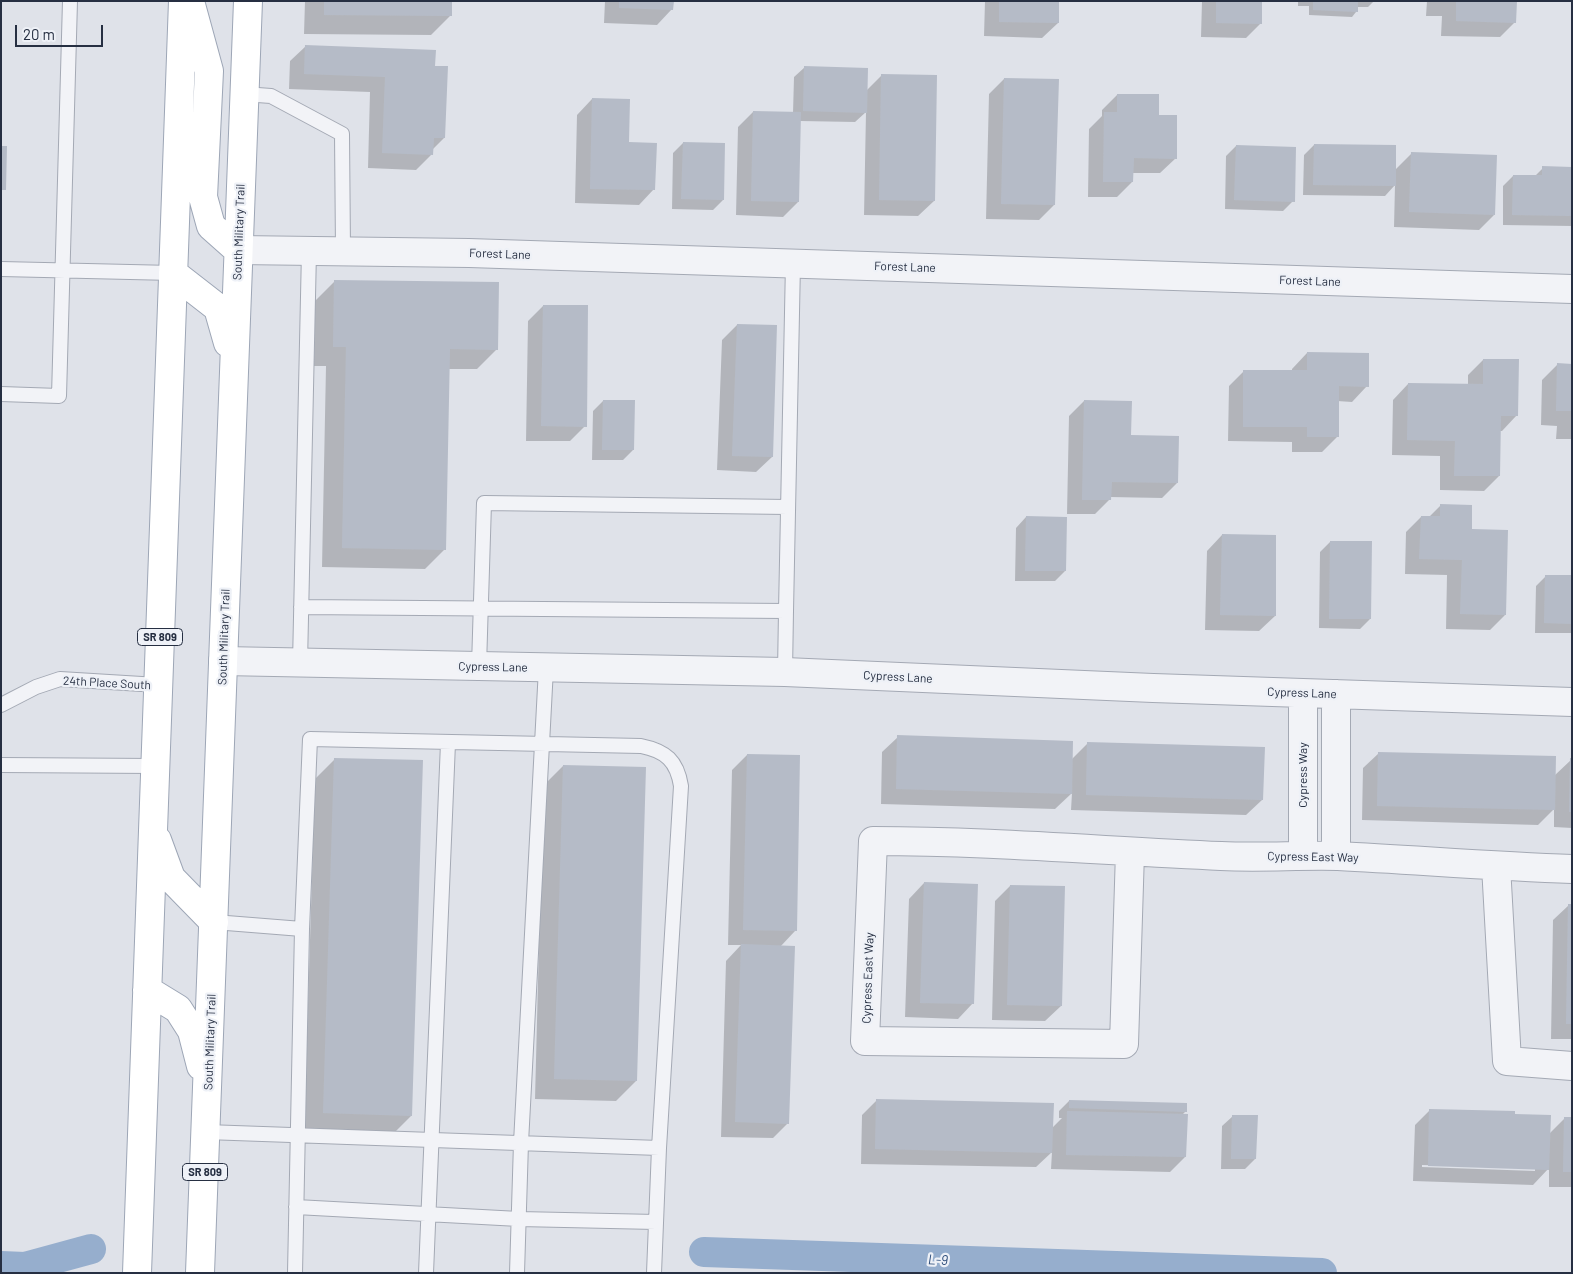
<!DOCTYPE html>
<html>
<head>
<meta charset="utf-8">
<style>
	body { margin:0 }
	#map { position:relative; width:1573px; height:1274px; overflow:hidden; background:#dfe2e9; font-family:Barlow,sans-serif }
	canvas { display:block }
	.frame { position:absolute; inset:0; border:2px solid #262f42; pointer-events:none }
	.scale { position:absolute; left:15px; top:25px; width:88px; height:22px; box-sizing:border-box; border:2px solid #262f42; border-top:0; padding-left:6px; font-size:15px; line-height:18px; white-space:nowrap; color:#262f42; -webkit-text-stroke:4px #eef1f7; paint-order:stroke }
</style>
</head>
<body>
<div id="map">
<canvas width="1573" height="1274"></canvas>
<div class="frame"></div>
<div class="scale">20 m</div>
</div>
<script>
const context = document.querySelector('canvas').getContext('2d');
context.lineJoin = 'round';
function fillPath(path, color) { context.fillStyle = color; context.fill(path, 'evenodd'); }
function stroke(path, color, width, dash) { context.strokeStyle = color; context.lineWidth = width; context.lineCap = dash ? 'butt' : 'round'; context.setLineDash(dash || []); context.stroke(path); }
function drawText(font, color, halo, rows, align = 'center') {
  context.font = font + ' Barlow,sans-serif'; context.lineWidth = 4.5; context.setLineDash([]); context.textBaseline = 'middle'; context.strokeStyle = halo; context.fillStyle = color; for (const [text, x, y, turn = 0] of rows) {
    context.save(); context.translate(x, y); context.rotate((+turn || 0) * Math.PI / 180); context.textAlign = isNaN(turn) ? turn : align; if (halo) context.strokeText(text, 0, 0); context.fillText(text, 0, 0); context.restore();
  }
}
const shadow = new Path2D(`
	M305 1H451V15L431 35 304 34Z
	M605 1H672V9L657 25 604 23Z
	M985 1H1058V23L1042 38 984 36Z
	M1202 1H1261V23L1246 38 1201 37Z
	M1298 1H1374L1368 7H1357L1356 12 1352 17 1309 15V6H1298Z
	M1427 1H1516L1515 22 1500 37 1441 36 1442 16H1426Z
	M306 46 434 67 444 138 432 150 431 155 416 170 368 168 370 92 289 89 290 61Z
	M805 67 866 91 882 75 934 201 918 216 864 215 866 112 855 122 800 121 798 202 783 217 736 215 738 127 753 112 793 113 794 77Z
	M1004 79 1054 205 1039 220 986 219 989 94Z
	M1117 95 1157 116 1176 158 1160 173H1132V182L1117 197H1088L1089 129 1102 116V110Z
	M592 99 628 143 654 189 639 205 575 203 577 115Z
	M683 143 723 200 713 210 672 209 673 153Z
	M1314 145 1395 170 1411 154 1494 215 1479 230 1394 227 1395 185 1385 196 1303 195 1304 155Z
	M1236 146 1293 201 1283 211 1225 209 1226 156Z
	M1543 168H1572V226L1503 225V186L1513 176 1534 177Z
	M335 281 497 349 477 369H448L445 549 425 569 322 567 326 366H314L315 301Z
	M543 306 585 426 570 441H526L528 321Z
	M737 325 772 457 756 472 717 470 722 340Z
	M1307 353 1367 386 1352 402 1337 401V437L1322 452H1292V442L1228 441 1229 386 1244 371H1292V369Z
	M1483 360 1517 415 1502 431H1500L1499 476 1484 491 1440 490V456L1392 455 1393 400 1408 384 1468 385V375Z
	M1557 365H1572V439H1556L1557 426 1541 425 1542 380Z
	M603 401 633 450 623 460H592L593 411Z
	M1084 401 1129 437 1177 483 1162 498 1110 497V499L1095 514H1067L1069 416Z
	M1441 505 1470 530 1505 615 1490 630 1446 629 1447 575 1405 574 1406 532 1421 517H1429Z
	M1026 517 1065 571 1055 581H1015L1016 528Z
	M1222 535 1275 616 1259 631 1205 630 1207 551Z
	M1330 542 1370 619 1360 629 1319 628 1320 552Z
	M1546 576 1572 577V633H1535L1536 586Z
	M898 737 1072 759 1088 743 1262 800 1246 815 1071 810 1072 793 1055 809 881 804 882 752Z
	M1379 753 1554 776 1572 759V828L1554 827V809L1538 825 1362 820 1363 768Z
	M747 755 795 931 780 947 788 1123 773 1138 721 1137 726 961 741 945H728L732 770Z
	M335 759 411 1116 391 1136 304 1133 315 779Z
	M563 766 636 1081 616 1101 535 1099 543 786Z
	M924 883 973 1003 958 1019 905 1017 909 899Z
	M1010 886 1061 1006 1045 1021 992 1020 995 901Z
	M1569 905H1572V1039H1551L1553 920Z
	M877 1100 1052 1128 1062 1118H1059V1111L1069 1101 1186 1111 1182 1115 1185 1157 1170 1172 1051 1169 1052 1152 1036 1167 861 1164 862 1115Z
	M1430 1110 1513 1116 1549 1134 1565 1118H1572V1187H1549V1168L1533 1185 1413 1181 1415 1125ZM1422 1165 1535 1168V1171L1422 1167Z
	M1233 1116 1255 1159 1245 1169H1221L1222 1126Z`);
const canal = new Path2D(`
	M704 1252 1322 1273
	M1 1266 25 1267 91 1249`);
const building = new Path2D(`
	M324 1H452V16L324 15Z
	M619 1H674L673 10 619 8Z
	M999 1H1059V23L999 22Z
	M1216 1H1262V24L1216 23Z
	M1313 1H1358V12L1313 10Z
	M1456 1H1517L1516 23 1456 21Z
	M305 45 436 50 435 66H448L445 138H434L433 155 382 153 385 77 304 74Z
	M804 66 868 68 867 113 803 111Z
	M881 74 937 75 935 201 879 200Z
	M1004 78 1059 79 1055 205 1001 204Z
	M1117 94H1159V115H1177V159L1134 158 1133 182H1103L1104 112H1117Z
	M592 98 630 99 629 142 657 143 655 190 590 189Z
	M753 111 801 112 799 202 751 201Z
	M683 142 725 143 724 200 681 199Z
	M1314 144 1396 145V186L1313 185Z
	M1236 145 1296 147 1295 202 1234 200Z
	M1 146H7L6 190H1Z
	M1411 152 1497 155 1495 215 1409 212Z
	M1542 166 1572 167V216L1512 215 1513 175H1542Z
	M334 280 499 282 498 350 450 349 446 550 342 548 346 347H333Z
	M543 305H588L587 427 541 426Z
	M737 324 777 325 773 457 732 456Z
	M1307 352 1369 353V387L1339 386V437H1307V427H1243V370H1307Z
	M1483 359H1519L1518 416H1501L1500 476H1454L1455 441 1407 440 1408 383 1483 384Z
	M1557 363 1572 364V411H1556Z
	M603 400H635L634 450H602Z
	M1084 400 1132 401 1131 435 1179 436 1178 483 1112 482 1111 500H1082Z
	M1440 504 1472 505V529L1508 530 1506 615 1460 614 1462 560 1419 559 1421 516H1440Z
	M1026 516 1067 517 1066 571H1025Z
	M1222 534 1276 535V616L1220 615Z
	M1330 541H1372L1371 619H1329Z
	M1545 575H1572V624L1544 623Z
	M897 735 1073 741 1072 794 896 789Z
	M1087 742 1265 747 1263 800 1086 795Z
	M1378 752 1556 756 1555 810 1377 806Z
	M747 754 800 755 797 931 743 930Z
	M334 758 423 760 412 1116 323 1113Z
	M1570 758H1572V812H1569Z
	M563 765 646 767 637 1081 554 1079Z
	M924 882 978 884 974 1004 920 1003Z
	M1010 885 1065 886 1062 1006 1007 1005Z
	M1568 904H1572V1024H1566Z
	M741 944 795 946 789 1124 735 1122Z
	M876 1099 1054 1103 1052 1153 875 1149Z
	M1069 1100 1187 1103V1112L1069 1108Z
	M1429 1109 1515 1111V1114L1551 1115 1549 1170 1428 1166Z
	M1067 1111 1188 1114 1186 1157 1066 1155Z
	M1232 1115H1258L1256 1159H1231Z
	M1564 1117H1572V1172H1563Z`);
const lane = new Path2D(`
	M244 94 271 96 342 134 343 251
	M1 269 173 273
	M1 394 59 396 70 1
	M301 607 786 611 793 263
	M300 663 309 251
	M479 666 484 503 788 507
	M785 672 786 611
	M1 705 36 687 60 679 158 685
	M1 765 155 766
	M214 922 302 929
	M206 1132 659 1148 654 1273
	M296 1207 519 1219 656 1222
	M295 1273 302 929 310 739 641 746C666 751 677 761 681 786L659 1148
	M426 1273 448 743
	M517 1273 521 1143 546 668`);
const street = new Path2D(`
	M238 250 469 253 1572 289
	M223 661 785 672 1153 688 1572 702
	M1336 694V856
	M1130 852 1124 1044 865 1041 873 841C989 841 1105 851 1221 856 1260 858 1299 855 1338 856 1416 860 1494 866 1572 869
	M1303 856V693
	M1496 866 1507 1061 1572 1066`);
const primary = new Path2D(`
	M191 5 209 71 203 197 211 226 238 250
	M173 273 218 308 228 343
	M157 840 171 878 214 922
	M147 990 178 1009 192 1031 201 1066
	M137 1273 183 1
	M200 1273 248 1`);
const shields = [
	[160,637,45],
	[205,1172,45]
];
const shieldNames = [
	["SR 809",160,637],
	["SR 809",205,1172]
];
const streetNames = [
	["South Military Trail",239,232,-88],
	["Forest Lane",500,254,2],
	["Forest Lane",905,267,2],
	["Forest Lane",1310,281,2],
	["South Military Trail",224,637,-88],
	["Cypress Lane",493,667,1],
	["Cypress Lane",898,677,3],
	["24th Place South",107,683,3],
	["Cypress Lane",1302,693,2],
	["Cypress Way",1303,775,-90],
	["Cypress East Way",1313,857,1],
	["Cypress East Way",868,978,-88],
	["South Military Trail",210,1042,-88]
];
const waterNames = [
	["L-9",938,1260,2]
];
fillPath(shadow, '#0003');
stroke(canal, '#96aecd', 30);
fillPath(building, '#b5bbc7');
stroke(lane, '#a4a9b4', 16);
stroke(street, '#a4a9b4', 30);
stroke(primary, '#9da6b6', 30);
stroke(lane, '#f2f3f7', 14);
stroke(street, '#f2f3f7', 28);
stroke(primary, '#fff', 28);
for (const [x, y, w] of shields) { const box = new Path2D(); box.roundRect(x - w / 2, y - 8.5, w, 17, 4); context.fillStyle = '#eef1f7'; context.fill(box); stroke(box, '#262f42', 1); }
drawText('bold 11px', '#262f42', null, shieldNames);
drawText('12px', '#262f42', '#eef1f7', streetNames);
drawText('italic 14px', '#2c4c7a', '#eef1f7', waterNames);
</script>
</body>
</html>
